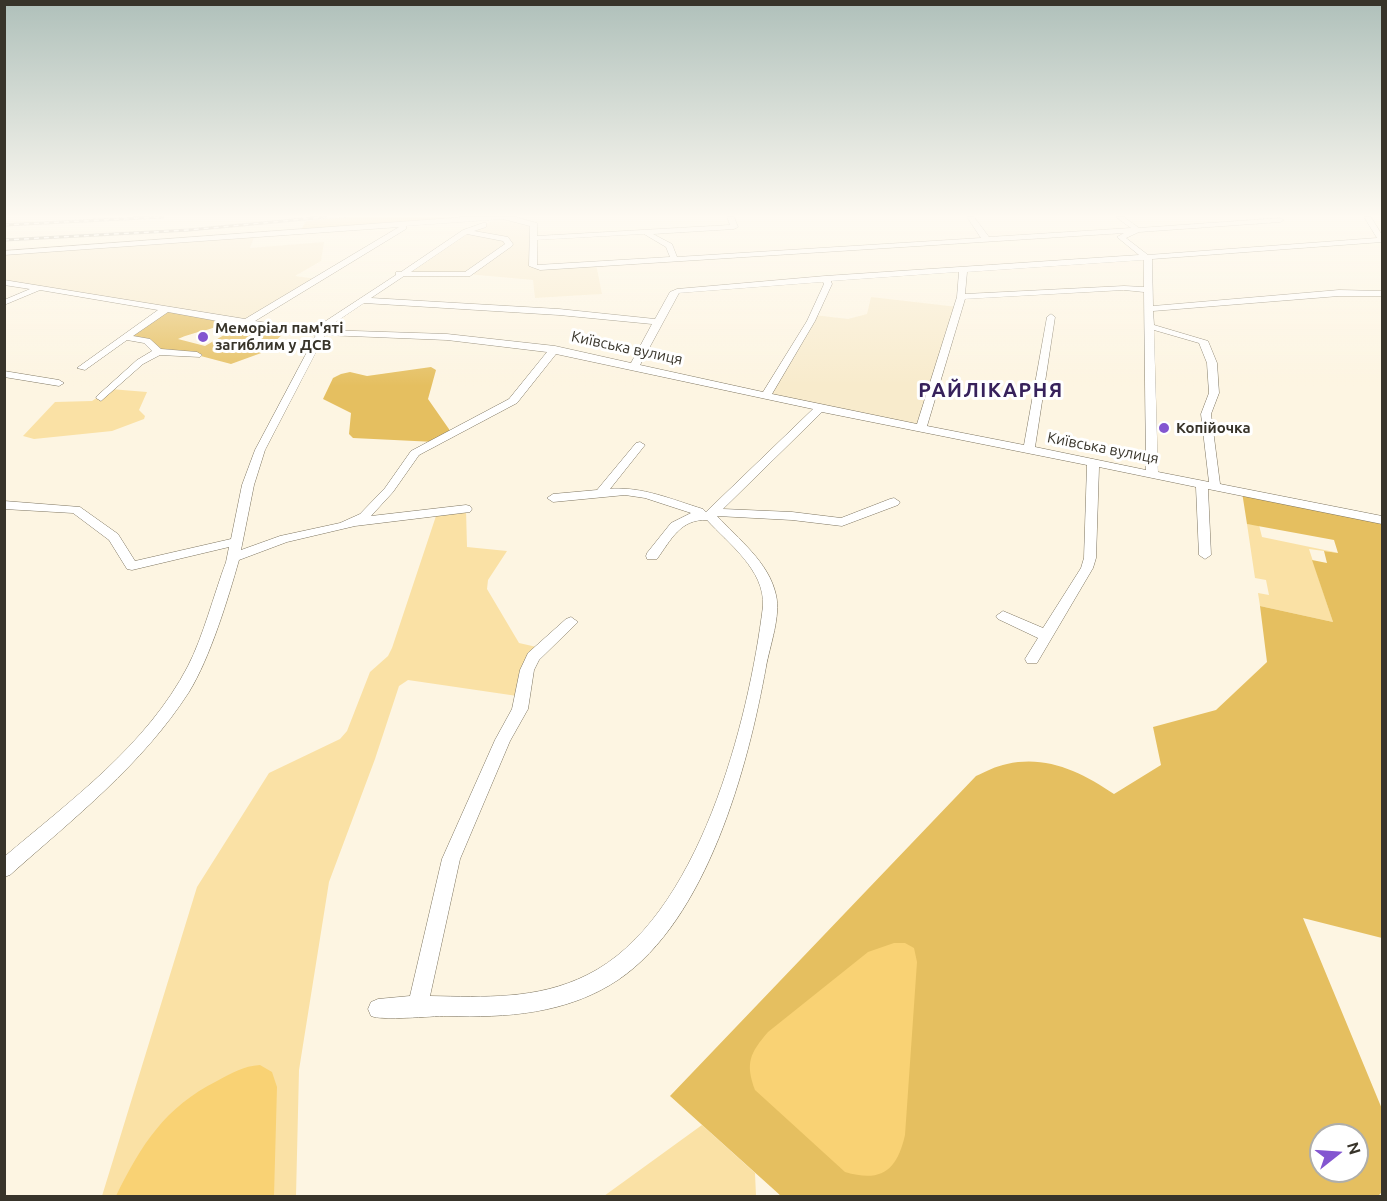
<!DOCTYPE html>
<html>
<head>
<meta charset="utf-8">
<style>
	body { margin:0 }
	#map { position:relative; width:1387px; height:1201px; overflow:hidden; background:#fdf5e2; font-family:Ubuntu,sans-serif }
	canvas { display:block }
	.frame { position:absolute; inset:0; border:6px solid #38342a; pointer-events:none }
	.north { position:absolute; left:1309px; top:1123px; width:60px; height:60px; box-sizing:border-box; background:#fff; border:2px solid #afaeaa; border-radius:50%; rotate:73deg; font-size:16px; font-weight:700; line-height:24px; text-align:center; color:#38342a }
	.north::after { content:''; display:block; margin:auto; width:21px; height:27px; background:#8356d0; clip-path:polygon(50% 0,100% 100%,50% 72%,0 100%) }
</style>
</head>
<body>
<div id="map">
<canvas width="1387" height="1201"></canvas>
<div class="frame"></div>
<div class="north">N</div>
</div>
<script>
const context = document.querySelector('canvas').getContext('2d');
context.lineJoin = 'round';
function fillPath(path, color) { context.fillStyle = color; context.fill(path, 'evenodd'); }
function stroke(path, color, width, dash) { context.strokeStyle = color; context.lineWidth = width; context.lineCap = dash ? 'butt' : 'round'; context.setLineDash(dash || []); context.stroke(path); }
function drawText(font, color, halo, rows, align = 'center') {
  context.font = font + ' Ubuntu,sans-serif'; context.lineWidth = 6; context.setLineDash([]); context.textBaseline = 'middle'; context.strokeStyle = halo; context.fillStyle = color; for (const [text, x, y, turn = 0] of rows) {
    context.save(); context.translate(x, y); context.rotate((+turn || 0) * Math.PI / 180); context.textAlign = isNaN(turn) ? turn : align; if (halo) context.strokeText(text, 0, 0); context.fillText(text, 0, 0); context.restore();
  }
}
const built = new Path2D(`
	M502 217 532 222 533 266 596 264 602 294 535 298 533 280 467 274H399L474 228Z
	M254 237 250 248 324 242 321 261 295 276 317 279 245 323 5 282V253Z
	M871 297 958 307 921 428 766 395 814 315 848 319 867 314Z`);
const green = new Path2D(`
	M347 217H501L299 233 306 221Z
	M110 389 147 392 139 410 145 416 144 419 112 431 34 439 23 436 55 402 92 401Z
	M466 509 467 547 507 551 488 580 487 589 519 643 541 648 524 697 408 680 399 686 375 759 329 882 299 1070 296 1196H102L197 887 269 773 340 739 347 731 370 672 388 656 392 648 437 513Z
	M1247 524 1259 525 1262 537 1339 553 1309 549 1333 622 1260 606 1258 593 1269 595 1266 580 1255 578Z
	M702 1125 755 1173 756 1196H604Z`);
const forest = new Path2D(`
	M166 309 230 320C213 331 195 331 178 339L205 346 245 323 288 329 264 352 231 364 197 355 158 352 149 342 125 337Z
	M431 367 436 370 428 399 451 432 435 442 353 438 349 434 351 413 323 399 333 378 341 374 350 372 367 376Z
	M1242 492 1382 520V938L1303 918 1382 1109V1192L1378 1196H781L670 1096 976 776C985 772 996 766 1007 764 1047 755 1081 772 1114 794L1161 765 1153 727 1216 710 1267 662 1260 606 1333 622 1312 560 1327 563 1324 551 1338 553 1334 540 1247 524ZM1321 1135H1357V1171H1321Z`);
const water = new Path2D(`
	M894 943H905L914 948 917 962 905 1135C897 1170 882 1183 845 1172L755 1090C745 1063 750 1053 768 1032L868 952Z
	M260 1065 272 1072 277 1087 274 1196H116C141 1145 165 1107 217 1081 232 1073 243 1066 260 1065Z`);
const minor = new Path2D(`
	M466 217H515L537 223V236L730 225 727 217H734L738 227 734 229 653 234 672 244 677 257 981 238 967 217H974L989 237 1131 228 1116 217H1124L1139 228 1280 218 1284 220 1280 222 1139 232 1126 238 1148 255 1377 238 1364 217H1371L1382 235V242L1152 259 1153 306 1339 290 1382 291V296H1339L1153 311 1154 325 1208 341 1217 363 1219 393 1211 414 1220 484 1382 516V524L1208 489 1211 555 1205 559 1199 555 1196 487 1099 467 1096 558 1093 568 1037 663H1027L1025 659 1038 638 998 619 996 616 1003 611 1043 628 1081 568 1084 558 1087 465 822 412 723 509 792 512 841 518 890 499 894 498 900 502 898 505 842 526 792 520 717 516C738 539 769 562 776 595 781 616 770 645 766 667 748 767 707 920 618 980 567 1014 506 1018 447 1016 430 1016 382 1021 371 1016L368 1009 371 1002 378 999 410 996 442 859 495 740 512 709 520 670 528 653 566 619 571 617 578 622 539 660 534 670 528 709 510 741 460 859 430 996C484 997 537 1000 587 975 699 920 749 720 763 606 765 570 728 543 707 520 680 519 671 540 657 559H647L646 556 647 553 671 523 691 513 645 498 625 495 553 502 547 498 553 494 597 490 636 443 640 442 645 445 610 489C642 486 673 500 703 509L706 512 813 409 556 354 517 403 419 455 393 492 371 516 466 505 470 506 472 509 470 512 355 526 287 542 239 560C228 599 210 658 189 692 142 765 74 818 10 875L4 877V857C71 800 147 745 188 666 203 637 214 594 226 562L229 547 132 570 127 569 109 540 73 513 4 509V501L80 507 118 534 135 561 231 539 242 485 255 450 316 335 245 326 168 312 133 336 150 339 161 349 197 352 202 355 200 357 160 355 143 364 101 401 96 398 97 396 137 360 152 351 144 343 127 340 85 370 77 368 158 310 40 290 4 305V300L30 289 4 285V280L245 319 399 227 4 255V251ZM503 219 530 226 529 266 540 270 1124 233 1117 237 1139 255 825 276 677 289 670 292 655 319 559 309 371 298 404 276H470L512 246 513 244 508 237 474 231 486 227V223H483L463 230 401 272H396V275L312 330 255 321 406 229V226ZM467 234 503 241 505 244 465 272H411ZM644 234 666 247 670 257 537 265V240ZM1144 260V287L1124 286 965 294 967 272ZM959 272 957 297 917 424 772 394 815 321 832 284 831 281ZM823 282 824 284 807 321 763 392 640 365 679 293ZM1124 290 1144 292 1146 470 1035 447 1055 317 1051 314 1047 317 1024 445 927 426 965 299ZM364 303 559 315 652 324 631 363 555 346 447 334 324 330ZM1154 330 1199 343 1207 363 1209 393 1201 414 1209 482 1158 472ZM325 335 447 340 547 352 509 399 411 451 385 488 360 514 340 523 280 536 241 550 254 485 265 450Z
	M4 371 59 380 64 383 59 386 4 377Z`);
const rail = new Path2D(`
	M4 225 162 217
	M4 240 189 230 325 217`);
const markers = [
	[203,337,6,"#8356d0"],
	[1164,428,6,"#8356d0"]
];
const farPoinames = [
	["Меморіал пам'яті",215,328],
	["загиблим у ДСВ",215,345],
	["Копійочка",1176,428]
];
const farStreetnames = [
	["Київська вулиця",627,348,12],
	["Київська вулиця",1103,448,11]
];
const farDistrictnames = [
	["РАЙЛІКАРНЯ",991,390]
];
fillPath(built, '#f8ebcc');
fillPath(green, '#fae1a5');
fillPath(forest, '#e5bf60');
fillPath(water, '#f9d274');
stroke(minor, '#7e7560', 1);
fillPath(minor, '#fff');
stroke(rail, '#9f998a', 3);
stroke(rail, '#fff', 1.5, [5]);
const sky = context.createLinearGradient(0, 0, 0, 386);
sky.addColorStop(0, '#afc0ba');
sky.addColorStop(0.56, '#fefaf2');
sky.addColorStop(1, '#fefaf200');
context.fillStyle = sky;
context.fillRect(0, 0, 1387, 386);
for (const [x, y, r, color] of markers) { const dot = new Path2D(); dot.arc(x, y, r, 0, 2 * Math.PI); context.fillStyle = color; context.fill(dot); stroke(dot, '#fff', 2); }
drawText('bold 15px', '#38342a', '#fff', farPoinames, 'left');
drawText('15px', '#38342a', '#fff', farStreetnames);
context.letterSpacing = '1.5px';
drawText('bold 20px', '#37215b', '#fff', farDistrictnames);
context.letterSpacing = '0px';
</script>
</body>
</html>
